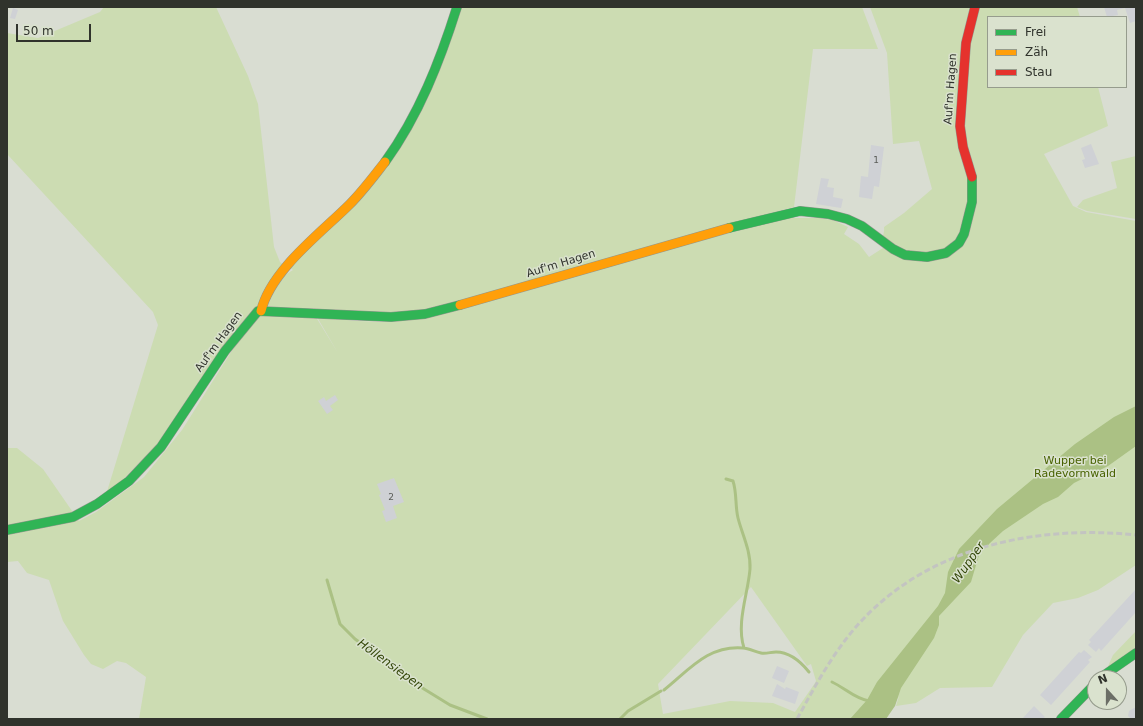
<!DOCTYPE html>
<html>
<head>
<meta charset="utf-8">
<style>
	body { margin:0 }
	#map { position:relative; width:1143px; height:726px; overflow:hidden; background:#d9ddd2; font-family:"DejaVu Sans",sans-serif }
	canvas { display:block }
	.frame { position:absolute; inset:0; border:8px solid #30332c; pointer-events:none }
	.legend { position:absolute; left:987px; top:16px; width:140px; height:72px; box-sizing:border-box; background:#dae2ce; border:1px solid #969c8d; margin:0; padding:5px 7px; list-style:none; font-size:12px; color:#30332c }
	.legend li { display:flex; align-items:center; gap:8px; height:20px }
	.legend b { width:20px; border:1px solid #969c8d }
	.north { position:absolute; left:1087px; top:670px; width:40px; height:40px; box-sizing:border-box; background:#dae2ce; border:1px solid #969c8d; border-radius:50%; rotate:339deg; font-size:11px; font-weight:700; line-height:16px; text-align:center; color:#30332c }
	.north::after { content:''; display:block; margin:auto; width:14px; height:18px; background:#6b6e66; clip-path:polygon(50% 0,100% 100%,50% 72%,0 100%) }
	.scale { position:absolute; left:16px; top:24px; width:75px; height:18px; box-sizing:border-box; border:2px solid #30332c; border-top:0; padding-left:5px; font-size:12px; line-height:14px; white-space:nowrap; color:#30332c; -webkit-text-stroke:3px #dae2ce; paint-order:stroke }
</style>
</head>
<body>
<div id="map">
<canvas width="1143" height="726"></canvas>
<div class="frame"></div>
<ul class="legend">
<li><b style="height:5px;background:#30b455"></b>Frei</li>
<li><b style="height:5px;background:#ff9f0a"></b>Zäh</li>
<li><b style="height:5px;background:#e5322d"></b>Stau</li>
</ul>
<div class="north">N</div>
<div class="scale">50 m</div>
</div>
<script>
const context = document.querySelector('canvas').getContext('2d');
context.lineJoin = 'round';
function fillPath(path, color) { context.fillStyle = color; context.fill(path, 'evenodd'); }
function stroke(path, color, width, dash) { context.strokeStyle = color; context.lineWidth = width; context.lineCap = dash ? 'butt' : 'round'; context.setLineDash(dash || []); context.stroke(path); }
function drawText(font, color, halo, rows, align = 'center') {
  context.font = font + ' "DejaVu Sans",sans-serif'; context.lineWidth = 3; context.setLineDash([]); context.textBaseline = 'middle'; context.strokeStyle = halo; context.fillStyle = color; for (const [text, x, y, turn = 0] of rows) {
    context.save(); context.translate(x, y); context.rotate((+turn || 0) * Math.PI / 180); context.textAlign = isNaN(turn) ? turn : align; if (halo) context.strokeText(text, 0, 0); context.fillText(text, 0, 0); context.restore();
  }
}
const green = new Path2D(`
	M104 7H216L248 76 258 104 274 247 280 262 285 266 177 424 105 498 158 325 153 312 7 154V33L38 38 100 12Z
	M458 7H862L878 49H813L794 207 675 239 507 289 424 310 391 314 311 309 338 353 317 317 357 321 390 322 426 317 509 296 627 260 786 218H819L833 220 848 227 844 234 859 244 869 257 883 248C880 238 885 235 884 227L904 213 932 189 919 141 893 144 887 53 870 7H973L964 38 958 126 961 148 968 167 972 165 963 136V125L970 33 977 7H1077L1080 17H988V87H1098L1108 126 1044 154 1073 206 1086 212 1136 221V565L1098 590 1078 598 1053 603 1023 635 992 687 940 688 916 703 896 706 899 696 886 719H139L146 677 126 663 117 661 103 669 91 664 84 655 63 621 49 580 27 573 18 561 7 562V448H17L43 469 79 521 96 512 144 477 182 430 233 349 285 275 293 270 289 267C320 237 352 207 380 173 386 165 392 155 397 145 425 101 443 56 458 7ZM751 587 807 666 811 664 816 681 815 683 795 712 773 703 730 701 663 714 658 684Z
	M1136 156V219L1087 211 1077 207 1083 200 1117 188 1111 162Z
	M1136 631V653L1105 673 1113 655Z`);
const water = new Path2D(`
	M1136 406V446L1108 466 1074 483 1058 497 1043 504 1003 531 990 543 979 555 971 582 939 616V625L934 638 901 688 895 706 886 719H850L867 700 877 682 938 606 945 593 948 572 959 549 997 509 1075 444 1114 417Z`);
const stream = new Path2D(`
	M726 479 733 481C737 493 735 506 738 518 742 534 751 551 750 569 748 594 736 623 744 648
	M327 580 340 624 355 639 424 689 450 705 487 719
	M832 682C845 688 855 699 869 701
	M664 690C689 670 708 645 743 648 749 648 755 652 761 653 766 654 771 652 776 652 790 652 801 662 809 672
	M620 719 628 711 661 691`);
const building = new Path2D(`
	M1104 7H1135L1136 21 1130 23 1125 8 1117 10 1118 15 1107 17Z
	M13 8 18 10 15 19 10 18Z
	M1091 144 1099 164 1085 168 1082 160 1085 159 1081 148Z
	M871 145 884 147 879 187 874 186 872 199 859 197 861 176 868 177Z
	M821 178 829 179 827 187 834 188 833 197 843 199 841 208 816 204Z
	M335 395 338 400 330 406 333 410 327 414 318 401 324 397 326 401Z
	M394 478 404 502 393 506 397 518 386 522 382 511 385 510 379 495 381 494 377 484Z
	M1136 589V612L1101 651 1099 648 1096 652 1088 645 1091 642 1089 640Z
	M1084 650 1092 657 1088 660 1090 662 1051 705 1040 695 1079 652 1081 653Z
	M777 666 789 671 784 683 772 678Z
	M777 684 785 689 786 687 799 692 795 704 772 696Z
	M1034 706 1045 717 1042 719H1022Z
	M1136 707V719H1131L1128 716 1129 711Z`);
const fast = new Path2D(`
	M385 162C419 115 440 61 457 7
	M729 228 800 211 828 214 847 219 862 226 893 249 905 255 927 257 946 253 959 243 964 234 972 202V177
	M7 530 73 517 97 504 129 481 161 447 225 351 258 311 391 317 425 314 460 305
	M1100 678 1136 653
	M1061 719 1095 684`);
const slow = new Path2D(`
	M460 305 729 228
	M261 311C271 270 321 233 350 204 363 191 374 176 385 162`);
const jam = new Path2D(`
	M972 177 963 147 960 126 966 43 975 7`);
const rail = new Path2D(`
	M797 719C813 690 829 660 850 634 919 549 1031 524 1136 535`);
const numberNames = [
	["1",876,161],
	["2",391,498]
];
const streetNames = [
	["Auf'm Hagen",951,89,-86],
	["Auf'm Hagen",561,264,-17],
	["Auf'm Hagen",219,342,-54]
];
const parkNames = [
	["Wupper bei",1075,461],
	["Radevormwald",1075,474]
];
const waterNames = [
	["Wupper",969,563,-55],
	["Höllensiepen",390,665,36]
];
fillPath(green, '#ccdcb2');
fillPath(water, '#abc184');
stroke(stream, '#abc184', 3);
fillPath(building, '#cfd1d5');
stroke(fast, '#92958d', 10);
stroke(slow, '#92958d', 10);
stroke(jam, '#92958d', 10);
stroke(fast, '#30b455', 9);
stroke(slow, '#ff9f0a', 9);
stroke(jam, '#e5322d', 9);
stroke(rail, '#c3c4c1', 3, [6, 3]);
drawText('9px', '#5a5c58', null, numberNames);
drawText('11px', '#30332c', '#dae2ce', streetNames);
drawText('11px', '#486201', '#dae2ce', parkNames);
drawText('italic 12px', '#344709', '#dae2ce', waterNames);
</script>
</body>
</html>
